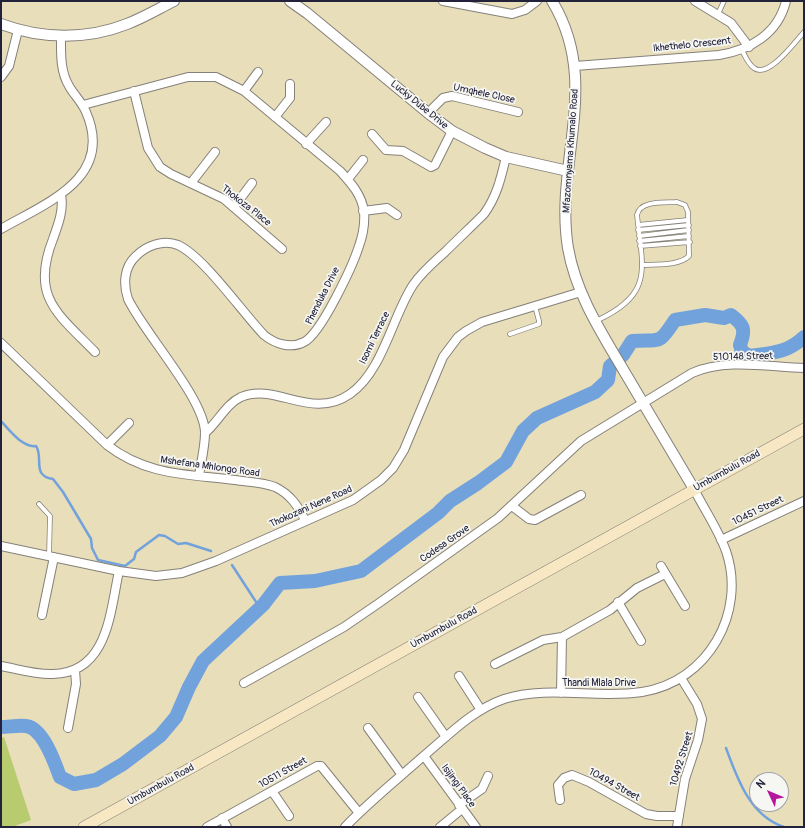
<!DOCTYPE html>
<html>
<head>
<meta charset="utf-8">
<style>
	body { margin:0 }
	#map { position:relative; width:805px; height:828px; overflow:hidden; background:#e8deba; font-family:Pangolin,sans-serif }
	canvas { display:block }
	.frame { position:absolute; inset:0; border:2px solid #22223b; pointer-events:none }
	.north { position:absolute; left:749px; top:772px; width:40px; height:40px; box-sizing:border-box; background:#f6f6f2; border:1px solid #a1a1a9; border-radius:50%; rotate:314deg; font-size:11px; font-weight:700; line-height:16px; text-align:center; color:#22223b }
	.north::after { content:''; display:block; margin:auto; width:14px; height:18px; background:#b5179e; clip-path:polygon(50% 0,100% 100%,50% 72%,0 100%) }
</style>
</head>
<body>
<div id="map">
<canvas width="805" height="828"></canvas>
<div class="frame"></div>
<div class="north">N</div>
</div>
<script>
const context = document.querySelector('canvas').getContext('2d');
context.lineJoin = 'round';
function fillPath(path, color) { context.fillStyle = color; context.fill(path, 'evenodd'); }
function stroke(path, color, width, dash) { context.strokeStyle = color; context.lineWidth = width; context.lineCap = dash ? 'butt' : 'round'; context.setLineDash(dash || []); context.stroke(path); }
function drawText(font, color, halo, rows, align = 'center') {
  context.font = font + ' Pangolin,sans-serif'; context.lineWidth = 3.5; context.setLineDash([]); context.textBaseline = 'middle'; context.strokeStyle = halo; context.fillStyle = color; for (const [text, x, y, turn = 0] of rows) {
    context.save(); context.translate(x, y); context.rotate((+turn || 0) * Math.PI / 180); context.textAlign = isNaN(turn) ? turn : align; if (halo) context.strokeText(text, 0, 0); context.fillText(text, 0, 0); context.restore();
  }
}
const green = new Path2D(`
	M4 737 31 820 12 827H1V738Z`);
const stream = new Path2D(`
	M1 421C9 430 23 448 36 446 44 457 31 476 53 479L63 492 91 539 92 548 98 560 125 566 134 559 136 552 159 535 165 536 178 544 186 543 211 551
	M232 565 260 608
	M726 748C737 778 750 816 784 827`);
const river = new Path2D(`
	M1 727C9 727 18 725 26 726 43 728 55 763 60 777L74 784 96 780 123 764 160 736 176 717 189 687 203 661 263 605 280 583 315 581 361 571 438 513 450 501 478 483 506 462 523 431 537 418 595 392 608 380 610 366 623 355 632 341C661 339 658 346 675 320L705 315 724 318 731 315C744 325 746 329 740 345L742 352 750 356C772 353 787 353 804 337`);
const service = new Path2D(`
	M718 14 724 1
	M742 50C745 56 748 64 754 68 768 79 795 42 804 32
	M638 225 688 220
	M638 230 689 225
	M639 236 689 230
	M639 241 689 236
	M640 246 690 242
	M596 321C654 294 643 270 637 215 640 200 665 203 677 202L685 205 688 212 689 256C679 266 656 264 642 265
	M510 334 539 324V321L535 306
	M39 504 50 516 49 556`);
const minor = new Path2D(`
	M443 1 512 14 525 10 537 1
	M695 1 731 23 749 47
	M575 66 719 55C750 50 778 34 786 1
	M1 77 9 66 18 30
	M134 91 148 148 160 167 171 174 224 199 282 249
	M244 91 258 72
	M83 105 188 77H216L244 91 340 171C351 183 362 195 364 212 365 224 363 235 359 246 353 265 321 334 304 342 291 349 275 344 264 335 242 312 204 257 178 245 163 239 146 246 136 256 124 267 123 284 128 299 144 333 205 399 205 433 205 447 201 462 199 476
	M428 113 443 98 452 96 518 112
	M275 117 290 98V84
	M372 134 386 150 403 151 431 167 435 165 452 131
	M306 144 326 122
	M348 179 363 160
	M191 183 215 152
	M61 195C64 210 58 225 53 239 30 297 58 314 95 352
	M234 207 252 183
	M363 211 387 208 397 215
	M1 229C46 203 115 178 86 112 82 102 74 95 69 86 60 71 61 53 61 36
	M1 343 107 445C147 476 188 474 235 480 248 482 263 482 275 487 290 494 298 506 305 520
	M205 433C218 422 226 404 241 397 276 382 311 421 350 394 383 371 392 317 413 285 422 272 434 262 445 252 458 239 471 227 484 214 497 196 501 178 506 157
	M107 445 129 423
	M512 506 529 519 535 520 581 495
	M721 540 804 501
	M1 546 119 571 156 576 182 573 216 561 353 500 381 480 393 468 404 450 443 357 458 337 466 331 482 322 581 292
	M661 566 685 606
	M618 602 641 641
	M42 615 54 557
	M495 664 543 640 562 637 610 610 637 588 665 574
	M1 666C18 669 36 675 53 674 108 673 110 612 119 571
	M459 676 481 710
	M244 683 344 627 379 603 498 518 581 441 692 373C726 358 768 367 804 368
	M561 693 562 637
	M418 697 446 737
	M68 728 76 684 75 670
	M368 728 402 775
	M424 756 476 827
	M272 791 289 816
	M560 800 558 785 564 778 572 775 589 782 646 814 657 816H679
	M459 805 482 789 488 776
	M222 818 227 827
	M207 827 317 766H321L359 813
	M345 827C368 803 394 782 419 760 446 738 470 711 504 699 549 685 597 699 642 692 708 682 747 612 726 551 718 529 704 509 694 489
	M440 827 462 809
	M677 827 685 779 698 740 702 719 697 704 681 678`);
const tertiary = new Path2D(`
	M290 1 307 13 428 113 452 131 485 148 506 157 568 171
	M552 1C602 83 554 162 568 248 576 294 601 332 624 371 648 411 671 450 694 489
	M1 24C41 39 87 40 127 24 143 18 158 9 174 1`);
const secondary = new Path2D(`
	M84 827 804 429`);
const streetNames = [
	["Ikhethelo Crescent",692,45,-6],
	["Umqhele Close",484,94,12],
	["Lucky Dube Drive",419,105,39],
	["Mfazomnyama Khumalo Road",571,151,-86],
	["Thokoza Place",246,206,38],
	["Phenduka Drive",323,296,-63],
	["Isomi Terrace",375,338,-64],
	["510148 Street",743,357,-1],
	["Mshefana Mhlongo Road",210,467,8],
	["Umbumbulu Road",727,471,-29],
	["Thokozani Nene Road",311,507,-24],
	["10451 Street",758,511,-26],
	["Codesa Grove",445,544,-35],
	["Umbumbulu Road",444,628,-29],
	["Thandi Mlala Drive",599,683],
	["10492 Street",682,759,-73],
	["10511 Street",283,773,-29],
	["Umbumbulu Road",161,785,-29],
	["10494 Street",614,785,29],
	["Isijingi Place",458,786,54]
];
fillPath(green, '#b8cb6e');
stroke(stream, '#72a2dc', 2.5);
stroke(river, '#72a2dc', 14);
stroke(service, '#85807a', 5.5);
stroke(minor, '#85807a', 10);
stroke(tertiary, '#85807a', 12);
stroke(secondary, '#85807a', 12);
stroke(service, '#fff', 4);
stroke(minor, '#fff', 8);
stroke(tertiary, '#fff', 10);
stroke(secondary, '#f8e7c3', 11);
drawText('10px', '#22223b', '#f6f6f2', streetNames);
</script>
</body>
</html>
